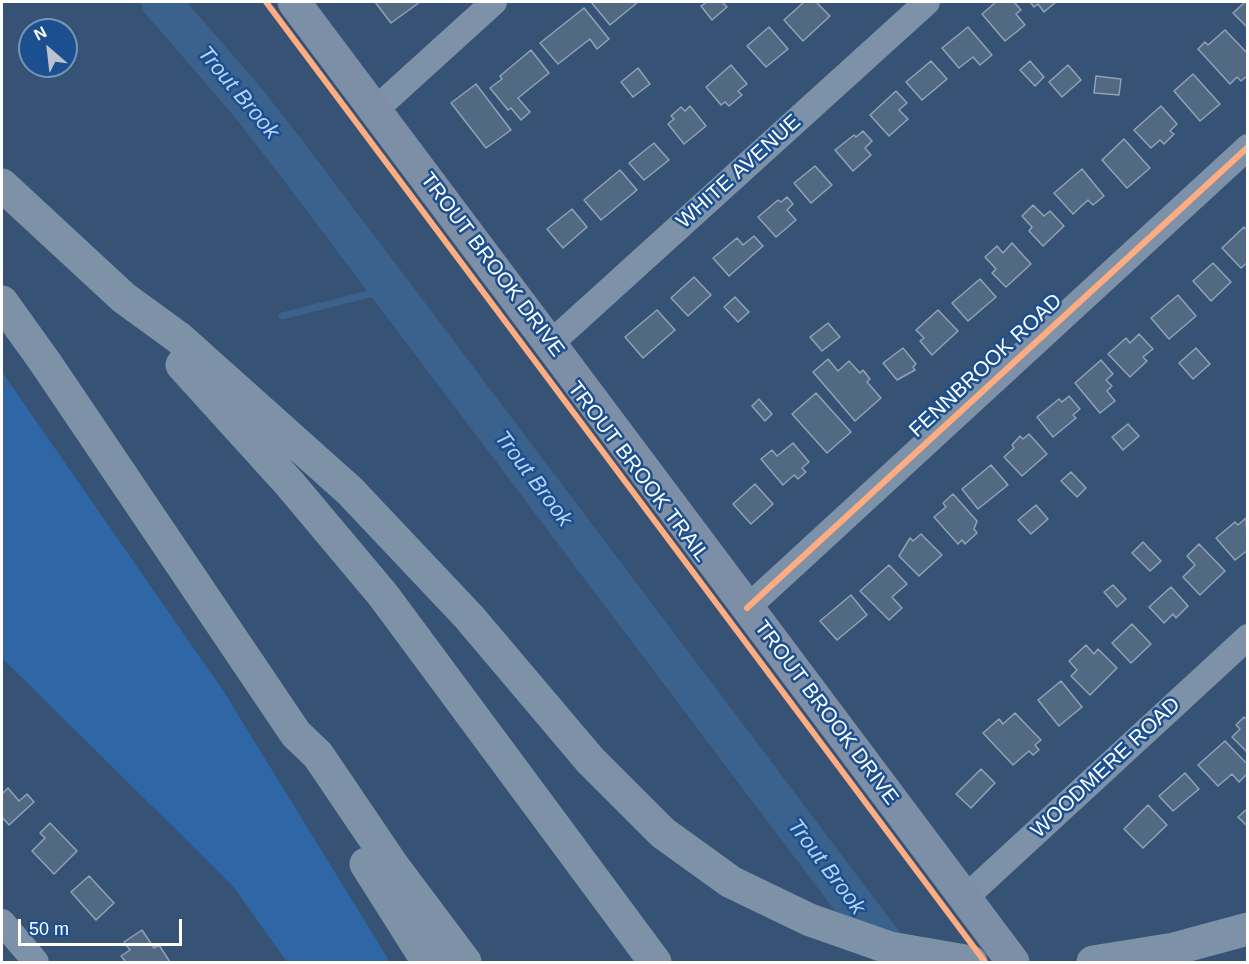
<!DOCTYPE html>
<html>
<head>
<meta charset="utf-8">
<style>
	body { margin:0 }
	#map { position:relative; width:1249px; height:964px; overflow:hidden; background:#365274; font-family:Arial,sans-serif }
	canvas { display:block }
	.frame { position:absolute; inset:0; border:3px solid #fff; pointer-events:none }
	.north { position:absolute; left:18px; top:18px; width:60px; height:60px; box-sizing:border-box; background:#1b4f8f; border:2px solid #7695bc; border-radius:50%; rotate:332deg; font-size:16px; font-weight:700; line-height:24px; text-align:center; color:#fff }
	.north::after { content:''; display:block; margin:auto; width:21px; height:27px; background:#b9c2ce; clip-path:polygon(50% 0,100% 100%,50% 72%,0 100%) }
	.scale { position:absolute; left:18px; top:919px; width:164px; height:27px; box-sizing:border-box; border:3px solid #fff; border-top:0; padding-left:8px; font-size:18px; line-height:21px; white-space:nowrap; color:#fff; -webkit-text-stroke:4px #1b4f8f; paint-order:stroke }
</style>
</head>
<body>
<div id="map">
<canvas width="1249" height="964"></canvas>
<div class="frame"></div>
<div class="north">N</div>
<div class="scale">50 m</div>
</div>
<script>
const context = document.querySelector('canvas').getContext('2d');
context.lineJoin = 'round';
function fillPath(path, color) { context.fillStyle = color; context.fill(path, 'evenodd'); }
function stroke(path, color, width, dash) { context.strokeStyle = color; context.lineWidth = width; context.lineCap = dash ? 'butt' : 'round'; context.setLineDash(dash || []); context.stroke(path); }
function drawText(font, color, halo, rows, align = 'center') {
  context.font = font + ' Arial,sans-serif'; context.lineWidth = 5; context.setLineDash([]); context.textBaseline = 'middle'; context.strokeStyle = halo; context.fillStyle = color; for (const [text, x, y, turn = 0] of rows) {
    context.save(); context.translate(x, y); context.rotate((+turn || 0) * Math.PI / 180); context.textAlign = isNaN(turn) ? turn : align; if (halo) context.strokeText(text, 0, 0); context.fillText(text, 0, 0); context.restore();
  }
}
const green = new Path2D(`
	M2 372 224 692 390 962H287L233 886 2 658Z`);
const stream = new Path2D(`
	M282 316 389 289
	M2 386 5 385`);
const river = new Path2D(`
	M161 2 246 100 289 155 898 962`);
const building = new Path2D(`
	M375 2H420L391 23Z
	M591 2H638L610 25Z
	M707 2H722L727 7 712 20 701 6Z
	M804 2H816L830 16 803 41 784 20Z
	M996 2H1014L1021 10 1016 14 1025 25 1005 41 982 14Z
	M1030 2H1056L1044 12 1038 4 1034 7Z
	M1245 2H1248V28L1233 13Z
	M584 8 609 39 597 49 590 39 558 64 540 43Z
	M769 27 788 49 766 67 747 46Z
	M968 27 992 55 980 65 973 57 959 68 942 48Z
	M1225 30 1248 54V75L1241 81 1237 77 1230 84 1198 49 1205 42 1208 45Z
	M531 50 549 73 518 98 530 112 521 120 511 108 508 110 490 88 502 79 500 76Z
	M931 61 947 79 922 100 906 82Z
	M1030 61 1044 77 1035 86 1020 70Z
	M731 65 747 84 738 91 742 95 729 106 725 102 721 105 706 87Z
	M1068 65 1081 80 1062 97 1049 82Z
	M638 68 650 84 633 97 621 82Z
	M1193 74 1220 104 1200 121 1174 91Z
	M1096 76 1121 79 1119 95 1094 93Z
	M476 84 511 130 486 148 451 103Z
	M896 91 907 103 899 110 908 119 889 136 870 115Z
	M690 106 706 126 684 144 668 124 674 119 671 116 681 107 685 111Z
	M1161 106 1177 124 1170 131 1174 134 1164 144 1160 140 1151 148 1134 130Z
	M863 131 872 141 865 148 871 155 853 171 835 150 854 135 856 137Z
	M1124 139 1150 168 1127 188 1102 160Z
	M654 143 669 160 644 180 629 163Z
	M815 166 832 185 811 203 794 183Z
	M1082 169 1104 196 1093 205 1088 200 1073 214 1054 193Z
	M620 170 637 190 601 220 584 200Z
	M787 197 793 204 787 210 796 220 776 237 758 217 778 200 781 202Z
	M1033 205 1044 216 1050 211 1064 226 1043 246 1029 231 1032 227 1022 216Z
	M572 209 587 227 563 248 547 229Z
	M1244 227 1248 231V262L1241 268 1222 248Z
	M754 236 763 246 729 276 713 258 737 238 743 245Z
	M1012 243 1031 264 1006 287 992 273 996 269 985 257 997 246 1003 253Z
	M1213 263 1231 282 1211 301 1193 281Z
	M694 277 711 295 688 316 671 298Z
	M980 279 996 297 968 321 952 303Z
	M1178 295 1196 316 1169 339 1151 318Z
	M735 297 749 312 738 322 724 307Z
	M657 310 675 330 643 358 625 337Z
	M938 310 958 331 932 355 920 341 924 338 916 330Z
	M828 323 840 337 822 351 810 337Z
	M1139 334 1153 349 1143 357 1147 361 1130 377 1108 354 1126 338 1130 343Z
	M903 348 916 364 913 367 915 370 897 380 883 363Z
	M1196 348 1210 364 1193 379 1179 363Z
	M828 359 838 371 849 361 860 373 863 370 870 379 867 382 881 398 855 421 813 372Z
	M1101 360 1113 374 1106 380 1112 386 1107 391 1115 401 1100 413 1075 383Z
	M816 393 851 432 827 453 792 414Z
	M1069 396 1080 409 1073 415 1076 418 1053 437 1037 417 1059 399 1062 402Z
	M759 399 772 414 765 421 752 406Z
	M1128 424 1139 436 1123 450 1112 437Z
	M1029 434 1047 454 1022 476 1004 457 1014 448 1012 445 1020 436 1023 439Z
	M793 443 809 462 802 468 806 472 798 479 794 475 783 485 761 459 772 450 777 456Z
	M991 465 1008 485 978 509 962 489Z
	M1071 472 1086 488 1077 497 1061 481Z
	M755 484 773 504 751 524 733 504Z
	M953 494 977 521 974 529 977 533 965 544 962 540 958 544 934 517 946 507 943 503Z
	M1036 505 1048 519 1031 534 1018 520Z
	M1246 518 1248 550 1235 560 1216 538 1235 522 1238 525Z
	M921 534 942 555 919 576 899 556 910 538 913 541Z
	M1143 542 1161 561 1150 571 1132 553Z
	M1199 544 1225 571 1200 595 1183 577 1195 565 1187 556Z
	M889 565 907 584 892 597 902 608 889 620 860 591Z
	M1113 585 1126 599 1117 607 1104 592Z
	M1171 587 1188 606 1176 618 1173 614 1164 623 1149 607Z
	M851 595 867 615 837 640 820 621Z
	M1132 624 1151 644 1131 663 1112 643Z
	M1086 645 1094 654 1098 649 1117 668 1090 695 1071 676 1077 670 1069 661Z
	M1061 681 1082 707 1059 726 1038 700Z
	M1015 713 1041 740 1035 745 1039 750 1033 755 1029 751 1013 765 983 733 999 719 1003 724Z
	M1244 717 1248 721V753L1232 737 1240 729 1236 725Z
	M1225 741 1248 765V773L1239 782 1232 774 1218 786 1198 765Z
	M981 769 995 783 971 808 956 794Z
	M1185 773 1199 789 1173 811 1159 796Z
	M8 788 19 801 27 794 34 802 9 825 2 817V794Z
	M1148 805 1167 825 1143 848 1124 829Z
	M1248 808V827L1238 817Z
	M50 823 77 851 54 874 32 851 45 838 40 833Z
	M89 876 114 903 96 920 71 892Z
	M142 930 154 948 159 945 170 962H126L121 956 130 950 124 942Z`);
const minor = new Path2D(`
	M375 110 494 2
	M551 343 927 2
	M747 608 1248 147
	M965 898 1248 637
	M2 922 36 962`);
const major = new Path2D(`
	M294 2 1013 962`);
const highway = new Path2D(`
	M2 185 124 298 179 338 350 491 469 617 590 760 663 833 731 882 810 920 890 948 971 962
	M2 302 45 362 296 734 318 755 393 866 465 962
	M182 365 289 483 383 595 655 962
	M366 864 428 962
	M1093 962 1174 949 1248 929`);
const cycleway = new Path2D(`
	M266 2 985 962
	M747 608 1248 147`);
const streetNames = [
	["WHITE AVENUE",739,172,-42],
	["TROUT BROOK DRIVE",492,265,53],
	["FENNBROOK ROAD",986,366,-43],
	["TROUT BROOK TRAIL",638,472,53],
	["TROUT BROOK DRIVE",826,713,53],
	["WOODMERE ROAD",1106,768,-43]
];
const waterNames = [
	["Trout Brook",238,93,50],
	["Trout Brook",533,479,53],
	["Trout Brook",826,867,53]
];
fillPath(green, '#2f66a5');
stroke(stream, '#3b618d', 7);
stroke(river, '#3b618d', 39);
fillPath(building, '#526984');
stroke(building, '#92a2b6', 1.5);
stroke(minor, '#7d92a8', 26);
stroke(major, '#7d8ea7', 33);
stroke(highway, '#7e92a7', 33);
stroke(cycleway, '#ffac80', 6);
drawText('21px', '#fff', '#1b4f8f', streetNames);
drawText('italic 22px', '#b5d3f5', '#1b4f8f', waterNames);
</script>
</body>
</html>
